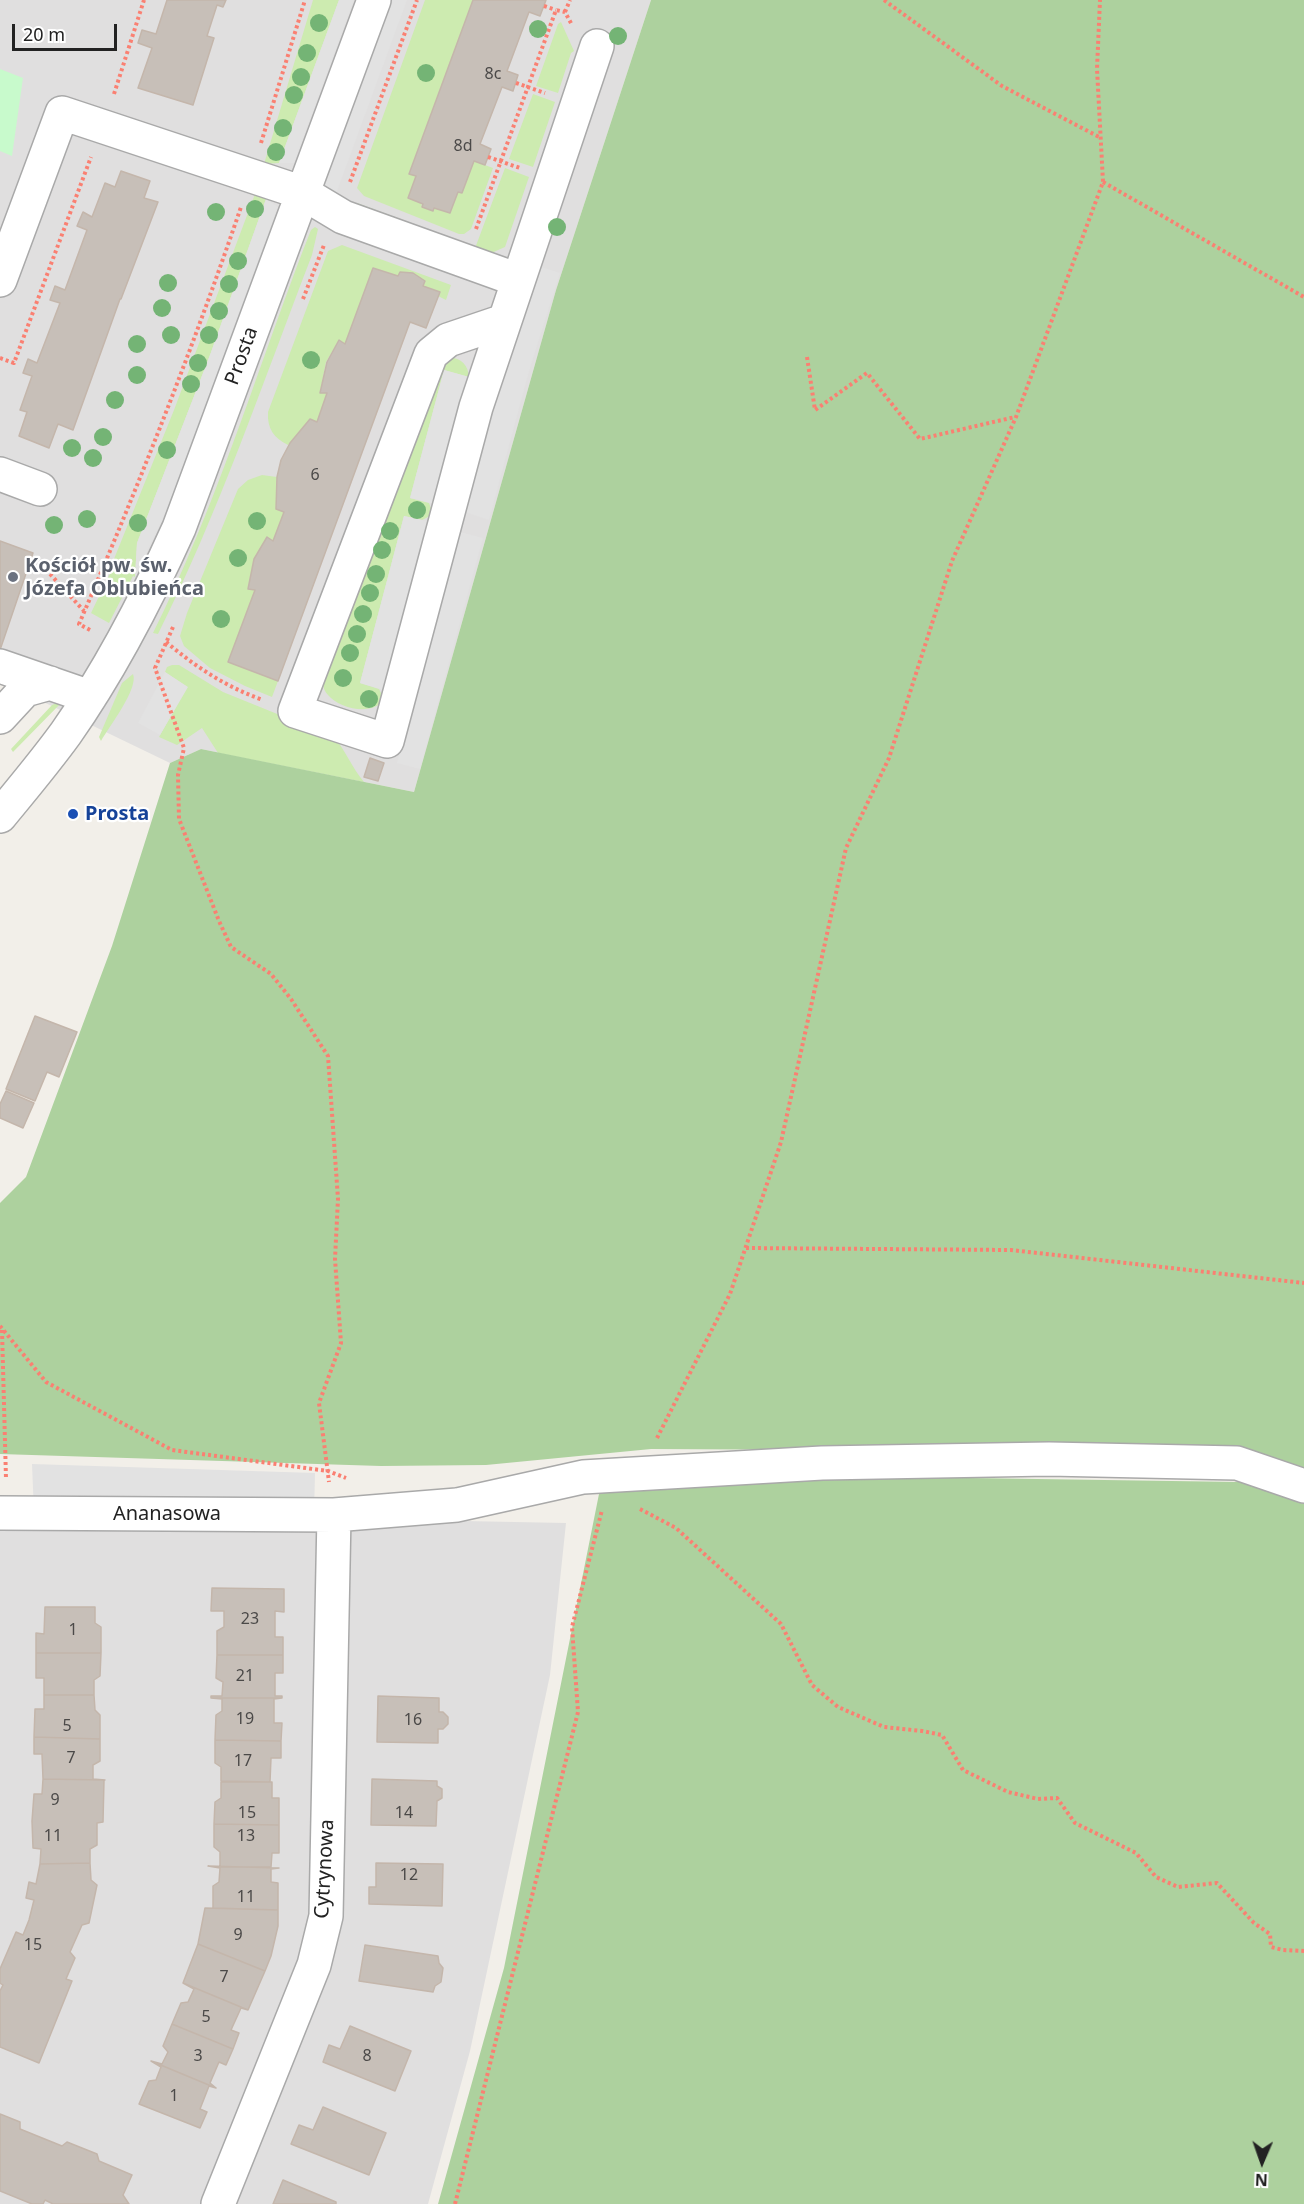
<!DOCTYPE html>
<html>
<head>
<meta charset="utf-8">
<style>
	body { margin:0 }
	#map { position:relative; width:1304px; height:2204px; overflow:hidden; background:#f2efe9; font-family:"Noto Sans",sans-serif }
	canvas { display:block }
	.north { position:absolute; left:1232px; top:2132px; width:60px; height:60px; -webkit-text-stroke:4px #fff; paint-order:stroke; rotate:182deg; font-size:16px; font-weight:700; line-height:24px; text-align:center; color:#222 }
	.north::after { content:''; display:block; margin:auto; width:21px; height:27px; background:#222; clip-path:polygon(50% 0,100% 100%,50% 72%,0 100%) }
	.scale { position:absolute; left:12px; top:24px; width:105px; height:27px; box-sizing:border-box; border:3px solid #222; border-top:0; padding-left:8px; font-size:18px; line-height:21px; white-space:nowrap; color:#222; -webkit-text-stroke:4px #fff; paint-order:stroke }
</style>
</head>
<body>
<div id="map">
<canvas width="1304" height="2204"></canvas>
<div class="north">N</div>
<div class="scale">20 m</div>
</div>
<script>
const context = document.querySelector('canvas').getContext('2d');
context.lineJoin = 'round';
function fillPath(path, color) { context.fillStyle = color; context.fill(path, 'evenodd'); }
function stroke(path, color, width, dash) { context.strokeStyle = color; context.lineWidth = width; context.lineCap = dash ? 'butt' : 'round'; context.setLineDash(dash || []); context.stroke(path); }
function drawText(font, color, halo, rows, align = 'center') {
  context.font = font + ' "Noto Sans",sans-serif'; context.lineWidth = 4.5; context.setLineDash([]); context.textBaseline = 'middle'; context.strokeStyle = halo; context.fillStyle = color; for (const [text, x, y, turn = 0] of rows) {
    context.save(); context.translate(x, y); context.rotate((+turn || 0) * Math.PI / 180); context.textAlign = isNaN(turn) ? turn : align; if (halo) context.strokeText(text, 0, 0); context.fillText(text, 0, 0); context.restore();
  }
}
const residential = new Path2D(`
	M0 0H651L556 290 414 792 201 749 170 763 0 681Z
	M0 1512 566 1523 550 1675 470 2051 428 2204H0Z`);
const grass = new Path2D(`
	M313 0H339L279 163 264 164Z
	M425 0H473L409 173 416 176 422 207 433 211 434 208 450 213 458 192 462 193 474 161 493 168 471 229 464 234H459L364 196 357 188Z
	M561 22 574 51 571 53 558 93 536 86 558 24Z
	M533 94 555 102 533 167 509 159Z
	M505 168 529 177 505 247 489 254 474 251Z
	M258 192 266 199 210 355 137 543 135 577 133 576 109 623 91 613 116 561 114 559 174 410 255 194Z
	M357 203 465 243 463 247 355 207Z
	M315 227 318 229 312 255C263 382 219 512 158 634L153 633C214 511 254 380 302 253L311 230Z
	M342 245 451 285 446 300 438 296 439 292 423 286 424 281 413 273 400 272 398 276 373 268 345 344 339 340 326 362 320 392 327 393 317 422 310 419 288 445C274 438 267 429 268 412L328 251Z
	M450 357C462 359 468 365 469 377L444 370 410 498 429 503 432 511 430 516 422 520 404 516 360 683 379 689 382 695 381 703C368 715 339 708 328 695 323 690 323 684 322 677L436 364Z
	M262 475 277 477 276 509 284 512 273 541 267 537 254 559 248 589 255 590 228 662 278 681 272 697 245 686 210 668 184 646 180 636 187 613 238 489 248 480Z
	M172 665H179L223 692 334 737C346 751 352 768 364 782L218 753 202 728 177 745 159 737 187 687 165 672 167 667Z
	M133 674C139 688 109 727 101 741L99 737 122 683Z
	M64 700 13 752 11 749 52 705Z`);
const forest = new Path2D(`
	M651 0H1304V1469L1250 1452 651 1449 486 1465 381 1466 0 1454V1203L26 1177 112 946 170 763 201 749 414 792 556 290Z
	M835 1476 1239 1482 1304 1504V2204H438L504 1968 600 1489Z`);
const park = new Path2D(`
	M0 69 23 78 12 156 0 151Z`);
const parking = new Path2D(`
	M339 0H354L294 163H279Z
	M393 0H407L336 194 324 187Z
	M266 199 278 207 168 508 135 577 137 543 210 355Z
	M535 265 560 273 529 371 489 520 465 512 502 372Z
	M444 370 469 377 435 504 410 498Z
	M404 516 431 522 387 691 360 683Z
	M460 532 483 538 420 769 397 763Z
	M165 672 188 687 160 735 138 723Z
	M32 1464 315 1473 314 1515 34 1513Z`);
const building = new Path2D(`
	M167 0H226L223 7 217 5 207 36 214 38 193 105 138 88 152 48 138 43 142 30 156 34Z
	M473 0H546L540 16 529 12 507 71 518 75 513 91 502 87 480 144 491 149 485 165 474 161 462 193 458 192 450 213 434 208 433 211 422 207 423 204 408 198 416 176 409 174Z
	M121 171 150 181 144 198 158 202 121 299H120L73 430 58 424 49 448 19 436 27 412 20 410 32 376 23 373 28 359 37 363 60 303 50 300 55 286 65 290 87 230 77 226 83 212 92 217 105 183 115 187Z
	M373 268 398 276 400 272 413 273 425 281 423 286 440 292 426 328 410 322 278 681 228 662 255 590 248 589 254 559 267 537 273 541 284 512 276 509 277 477 281 460 290 443 310 419 317 422 327 393H320L327 362 339 340 345 344Z
	M0 541 33 553 0 650Z
	M370 758 384 763 378 781 364 777Z
	M35 1016 77 1032 59 1077 47 1072 35 1101 6 1089Z
	M6 1091 34 1103 23 1128 0 1118V1104Z
	M212 1588 284 1589V1612L275 1611V1637H283V1655H217V1631L224 1627V1611H211Z
	M45 1607H95V1623L101 1627V1653H36V1633L44 1634Z
	M36 1653H101L100 1676 94 1680V1695H44V1678H36Z
	M217 1655H283V1673H275V1696H282V1698H211V1696H222L223 1682 216 1678Z
	M44 1695H94L95 1710 100 1715V1739L34 1737 35 1709H44Z
	M378 1696 439 1698V1712H443L448 1717V1724L443 1729H438V1743L377 1742Z
	M211 1698H282L274 1699V1723H282L281 1741 215 1740 216 1715 222 1711V1699Z
	M34 1737 100 1739V1761L93 1765V1779L105 1780 43 1779 42 1754H34Z
	M215 1740 281 1741V1758H271L270 1782 221 1781V1767L215 1763Z
	M43 1779 104 1780 103 1822 97 1823V1845L90 1849V1863L40 1864 41 1849 33 1848 32 1821 34 1794H42Z
	M372 1779 437 1781V1786L442 1789V1798L437 1801 436 1826 371 1825Z
	M221 1782H272V1798H279V1825L214 1824 215 1802 221 1798Z
	M214 1824 279 1825V1853H272L271 1867H220V1852L214 1847Z
	M90 1863 91 1880 97 1885 89 1923 82 1925 70 1952 75 1958 66 1979 72 1981 39 2063 0 2047V1991L3 1985 0 1983V1969L16 1932 23 1935 29 1920 34 1900 26 1898 29 1882 36 1884 40 1864Z
	M376 1863 443 1864 442 1906 369 1904V1887H376Z
	M208 1866 279 1868 271 1869V1882L278 1883V1910L213 1908V1886L219 1882 220 1868Z
	M205 1908 278 1910V1926L271 1956 265 1971 198 1944Z
	M198 1944 265 1971 248 2010 183 1983Z
	M365 1945 438 1956 439 1963 443 1968 441 1982 435 1986 433 1992 359 1981Z
	M183 1983 248 2010 241 2008 231 2030 239 2033 233 2049 172 2024 181 2003 188 2002 194 1989Z
	M172 2024 233 2049 226 2065 219 2062 210 2083 216 2088 151 2061 162 2064 168 2052 163 2046Z
	M350 2026 411 2051 395 2091 323 2062 329 2045 340 2049Z
	M151 2061 216 2088 209 2086 200 2109 207 2112 200 2128 139 2104 149 2081 156 2080 161 2067Z
	M323 2107 386 2133 369 2175 291 2144 299 2125 313 2130Z
	M0 2114 20 2122V2129L62 2146 67 2142 97 2154 99 2161 132 2175 123 2195 129 2204H53L45 2200 43 2204H32L0 2191Z
	M283 2180 336 2202V2204H273Z`);
const path = new Path2D(`
	M884 0 1002 86 1101 138
	M544 6 556 10
	M565 12 570 0
	M516 83 545 93
	M114 94 144 0
	M261 143 305 0
	M488 157 520 168
	M350 182 417 0
	M1103 182 1304 297
	M476 229 556 10 565 12 572 25
	M303 299 324 245
	M807 357 815 410 867 373 920 439 1015 417
	M0 358 14 363 91 157
	M50 574 84 611
	M173 627 155 668 184 748 178 775 179 819 219 921 231 947 271 974 291 999 328 1056 338 1199 335 1259 341 1343 319 1403 329 1482
	M90 630 79 624C138 487 193 348 241 207
	M166 642C196 667 226 687 263 700
	M746 1248 1011 1250 1304 1283
	M0 1326 46 1382 172 1450 328 1471 346 1478
	M2 1330 6 1479
	M657 1438 730 1294 781 1142 846 848 889 758 952 561 1016 417 1103 182 1097 69 1100 0
	M640 1509 676 1528 781 1624 812 1685 838 1707 884 1727 922 1731 942 1735 963 1770 1008 1792 1038 1799 1057 1798 1075 1823 1136 1853 1156 1877 1178 1887 1217 1883 1254 1923 1270 1934 1271 1947 1283 1950 1304 1951
	M455 2204 578 1712 572 1627 602 1510`);
const minor = new Path2D(`
	M0 280 62 113 303 193 343 217 518 280
	M504 321 448 340 431 354 295 711 387 741 476 407 597 46
	M0 474 40 489
	M0 666 90 697
	M0 717 25 690 50 683
	M0 816C23 788 45 762 66 733 111 669 147 599 179 528L374 0
	M0 1513 334 1515 457 1505 583 1477 822 1463 1049 1459 1237 1463 1304 1486
	M218 2204 314 1965 326 1916 334 1515`);
const trees = [
	[319,23],
	[538,29],
	[618,36],
	[307,53],
	[426,73],
	[301,77],
	[294,95],
	[283,128],
	[276,152],
	[255,209],
	[216,212],
	[557,227],
	[238,261],
	[168,283],
	[229,284],
	[162,308],
	[219,311],
	[171,335],
	[209,335],
	[137,344],
	[311,360],
	[198,363],
	[137,375],
	[191,384],
	[115,400],
	[103,437],
	[72,448],
	[167,450],
	[93,458],
	[417,510],
	[87,519],
	[257,521],
	[138,523],
	[54,525],
	[390,531],
	[382,550],
	[238,558],
	[376,574],
	[370,593],
	[363,614],
	[221,619],
	[357,634],
	[350,653],
	[343,678],
	[369,699]
];
const markers = [
	[13,577,6,"#6b7280"],
	[73,814,6,"#1a4fb4"]
];
const numberNames = [
	["8c",493,74],
	["8d",463,146],
	["6",315,475],
	["23",250,1619],
	["1",73,1630],
	["21",245,1676],
	["19",245,1719],
	["16",413,1720],
	["5",67,1726],
	["7",71,1758],
	["17",243,1761],
	["9",55,1800],
	["15",247,1813],
	["14",404,1813],
	["11",53,1836],
	["13",246,1836],
	["12",409,1875],
	["11",246,1897],
	["9",238,1935],
	["15",33,1945],
	["7",224,1977],
	["5",206,2017],
	["3",198,2056],
	["8",367,2056],
	["1",174,2096]
];
const streetNames = [
	["Prosta",242,356,-70],
	["Ananasowa",167,1514],
	["Cytrynowa",325,1869,-87]
];
const worshipNames = [
	["Kościół pw. św.",25,566],
	["Józefa Oblubieńca",25,589]
];
const transitNames = [
	["Prosta",85,814]
];
fillPath(residential, '#e0dfdf');
fillPath(grass, '#cdebb0');
fillPath(forest, '#add19e');
fillPath(park, '#c8facc');
fillPath(parking, '#e2e2e2');
fillPath(building, '#c7bfb8');
stroke(building, '#c4b6ab', 1.5);
stroke(minor, '#a9a9a9', 36);
stroke(path, '#fa8072', 4, [3, 3]);
stroke(minor, '#fff', 33);
context.fillStyle = '#74b475';
for (const [x, y] of trees) { context.beginPath(); context.arc(x, y, 9, 0, 2 * Math.PI); context.fill(); }
for (const [x, y, r, color] of markers) { const dot = new Path2D(); dot.arc(x, y, r, 0, 2 * Math.PI); context.fillStyle = color; context.fill(dot); stroke(dot, '#fff', 2); }
drawText('16px', '#4b4948', null, numberNames);
drawText('20px', '#222', '#fff', streetNames);
drawText('bold 20px', '#5b616d', '#fff', worshipNames, 'left');
drawText('bold 20px', '#164399', '#fff', transitNames, 'left');
</script>
</body>
</html>
